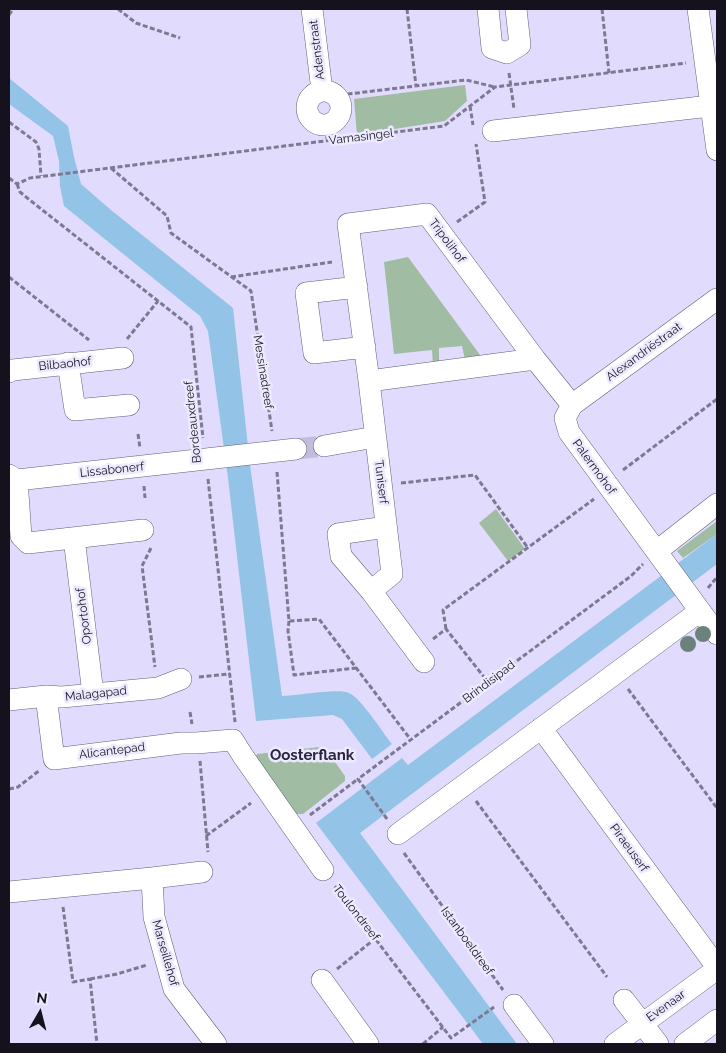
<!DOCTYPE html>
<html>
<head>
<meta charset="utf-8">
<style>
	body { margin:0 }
	#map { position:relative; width:726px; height:1053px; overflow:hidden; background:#e1dbfd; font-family:Raleway,sans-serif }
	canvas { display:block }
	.frame { position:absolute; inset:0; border:10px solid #15121e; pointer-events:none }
	.north { position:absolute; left:15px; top:988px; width:50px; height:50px; -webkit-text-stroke:4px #edeaff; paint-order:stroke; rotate:8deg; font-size:14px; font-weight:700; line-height:20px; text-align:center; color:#15121e }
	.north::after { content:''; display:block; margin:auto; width:18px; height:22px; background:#15121e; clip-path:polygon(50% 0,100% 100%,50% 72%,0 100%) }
</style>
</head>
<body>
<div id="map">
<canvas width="726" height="1053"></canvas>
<div class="frame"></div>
<div class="north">N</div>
</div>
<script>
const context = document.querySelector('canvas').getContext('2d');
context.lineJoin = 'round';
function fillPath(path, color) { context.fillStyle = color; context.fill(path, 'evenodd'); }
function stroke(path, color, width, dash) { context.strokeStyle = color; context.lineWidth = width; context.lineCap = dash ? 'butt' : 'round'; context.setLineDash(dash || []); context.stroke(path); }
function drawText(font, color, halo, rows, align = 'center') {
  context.font = font + ' Raleway,sans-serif'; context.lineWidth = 5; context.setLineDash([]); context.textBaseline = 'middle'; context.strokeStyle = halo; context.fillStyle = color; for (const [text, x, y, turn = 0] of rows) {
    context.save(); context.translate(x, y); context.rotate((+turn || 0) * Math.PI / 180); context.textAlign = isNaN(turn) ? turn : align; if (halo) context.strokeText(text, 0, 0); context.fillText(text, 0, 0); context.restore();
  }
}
const green = new Path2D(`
	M465 85 467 101 445 121 357 135 354 99Z
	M408 257 483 359 465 360 462 346 439 348V364L433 365 432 350 394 354 384 262Z
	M496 509 525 549 508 561 479 523Z
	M717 521V534L683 558 677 551Z
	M320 747 325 748 345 776V781L303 814H295L254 760 257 754Z`);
const water = new Path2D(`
	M9 78 68 126 74 157 81 184 111 210 233 308 250 465 282 696C295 696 339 688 349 693 361 698 383 733 392 744L372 759 342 719 333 715 256 721 228 478 208 331 200 316 64 206 60 186 59 161 53 136 9 104Z
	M717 534V564L360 833 517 1044H483L316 823 402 758 408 765Z`);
const minorTunnel = new Path2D(`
	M296 449 324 446`);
const path = new Path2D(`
	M118 9 136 23 180 38
	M407 9 416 86
	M602 9 609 73
	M9 15 13 9
	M509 73 514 109
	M340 95 466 80 495 87
	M470 106 473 125
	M9 122 36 142 39 149 41 176
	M326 126 327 141
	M111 168 167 216 171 233 251 291 272 431
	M9 178 17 184 30 178 444 126 495 87 686 63
	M17 184 20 192 31 201 191 327 203 438
	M457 222 485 202 476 144
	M9 277 89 340
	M231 277 332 262
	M127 339 158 301
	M138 434 140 448
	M623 470 717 399
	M277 472 289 621 319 619 411 740
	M208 479 235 722
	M401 483 475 475 528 548
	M144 486 145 498
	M151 548 142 566 155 667
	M708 588 717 577
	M289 621 288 631 294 675 356 668
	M446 629 443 610 594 499
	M433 639 446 629 488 682
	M199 677 230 674
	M628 689 717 808
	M190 712 192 724
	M200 761 208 852
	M9 789 18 787 40 770
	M476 801 607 977
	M310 815 358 779
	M387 819 358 779 631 576 643 564
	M206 836 251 803
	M404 853 503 990
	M335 886 451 1038 494 1007
	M63 907 73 982 90 979 97 1044
	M337 969 376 938
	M90 979 117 974 147 965
	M423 1044 443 1027`);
const minor = new Path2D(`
	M312 9 322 91
	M488 9 492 48 507 53 520 45 516 9
	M698 9 717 150
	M307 108a17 17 0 1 1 34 0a17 17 0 1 1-34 0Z
	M493 131 710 106
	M357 287 306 293 314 353 365 347
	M68 363 75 410 129 405
	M9 372 13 370 123 358
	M369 381 535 359 572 405 565 418 569 432 717 634
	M572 405 717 299
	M324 446 375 437
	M9 475 17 480 296 449
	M17 480 21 536 28 543 143 530
	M74 538 93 694
	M657 551 717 504
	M371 591 341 556 338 534 386 527
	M424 662 371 591 392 574 369 381 348 224 427 214 535 359
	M46 696 54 759 181 743H196L233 740 243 756 323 870
	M9 700 46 696 62 697 158 688 181 679
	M541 728 717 967
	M398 834 700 611
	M152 878 202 872
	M9 892 152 878 154 917 174 989 216 1044
	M322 980 368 1044
	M624 1000 658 1044
	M514 1005 543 1044
	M615 1044 717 969
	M685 1044 717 1020`);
const trees = [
	[703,634],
	[688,644]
];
const streetNames = [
	["Adenstraat",317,50,-97],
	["Varnasingel",361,137,-7],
	["Tripolihof",447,241,53],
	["Alexandriëstraat",644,352,-36],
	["Bilbaohof",65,364,-6],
	["Messinadreef",263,372,81],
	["Bordeauxdreef",193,422,-96],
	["Palermohof",594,467,54],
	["Lissabonerf",112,470,-6],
	["Tuniserf",381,482,83],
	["Oportohof",84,616,-97],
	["Brindisipad",489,682,-37],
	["Malagapad",96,694,-6],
	["Alicantepad",112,751,-7],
	["Piraeuserf",629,848,54],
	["Toulondreef",356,913,52],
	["Istanboeldreef",467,941,54],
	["Marseillehof",165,953,74],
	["Evenaar",666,1006,-36]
];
const quarterNames = [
	["Oosterflank",312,755]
];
fillPath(green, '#a0bca2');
fillPath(water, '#94c3e8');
stroke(minorTunnel, '#c2bddc', 21, [21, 11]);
stroke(minor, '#625d7a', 22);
stroke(path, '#7d7990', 3, [5, 2.5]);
stroke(minor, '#fff', 21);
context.fillStyle = '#6b827c';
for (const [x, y] of trees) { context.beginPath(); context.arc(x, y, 8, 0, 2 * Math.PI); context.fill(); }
drawText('12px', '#15121e', '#edeaff', streetNames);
drawText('bold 15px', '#2a243e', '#edeaff', quarterNames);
</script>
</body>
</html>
